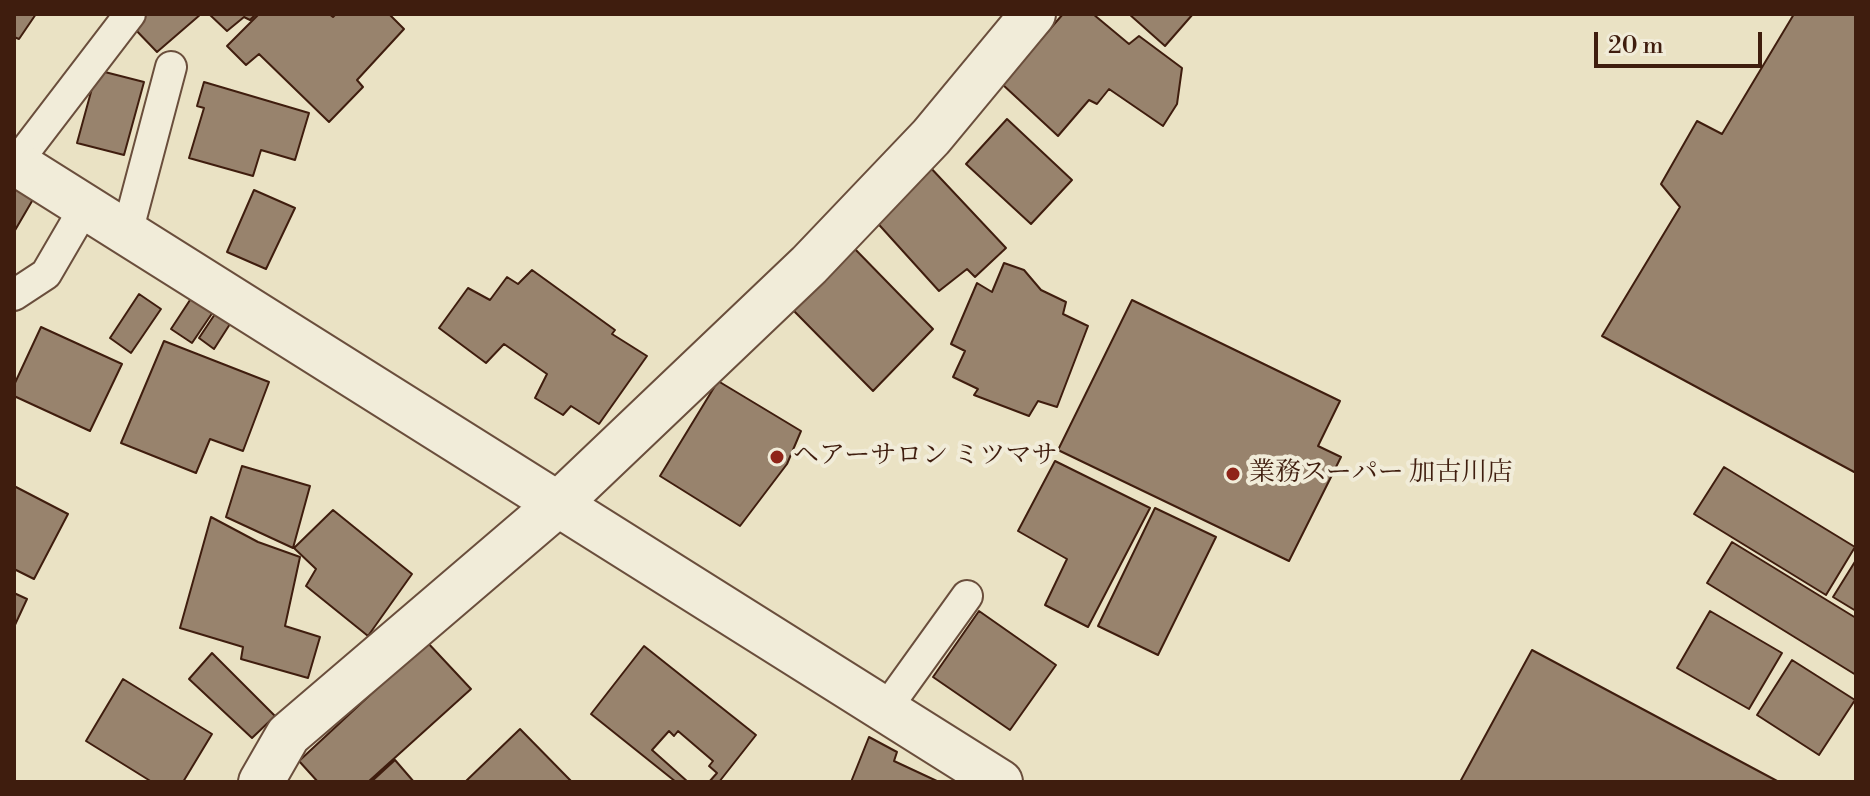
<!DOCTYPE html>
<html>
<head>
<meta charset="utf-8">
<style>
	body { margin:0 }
	#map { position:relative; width:1870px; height:796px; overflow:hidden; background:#eae2c4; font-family:"Libre Bodoni",serif }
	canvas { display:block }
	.frame { position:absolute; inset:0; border:16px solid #3f1d0e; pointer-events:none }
	.scale { position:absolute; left:1594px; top:32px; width:168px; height:36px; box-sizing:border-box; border:4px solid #3f1d0e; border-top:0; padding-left:10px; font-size:24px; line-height:28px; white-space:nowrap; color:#3f1d0e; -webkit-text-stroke:6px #f1ecd9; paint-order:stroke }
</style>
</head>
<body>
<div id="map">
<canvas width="1870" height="796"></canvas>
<div class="frame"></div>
<div class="scale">20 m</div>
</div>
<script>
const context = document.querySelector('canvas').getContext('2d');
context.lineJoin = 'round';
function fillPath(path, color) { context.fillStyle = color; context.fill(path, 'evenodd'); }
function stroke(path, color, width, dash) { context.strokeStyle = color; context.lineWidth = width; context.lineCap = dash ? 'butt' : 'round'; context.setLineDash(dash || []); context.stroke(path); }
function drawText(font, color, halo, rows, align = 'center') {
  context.font = font + ' "Libre Bodoni","Noto Serif JP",serif'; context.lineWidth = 8; context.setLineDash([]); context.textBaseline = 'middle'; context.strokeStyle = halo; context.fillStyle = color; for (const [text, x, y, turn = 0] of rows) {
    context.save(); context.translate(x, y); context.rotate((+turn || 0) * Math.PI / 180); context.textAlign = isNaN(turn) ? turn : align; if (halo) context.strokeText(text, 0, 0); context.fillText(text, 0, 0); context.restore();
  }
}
const building = new Path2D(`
	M14 14H36L19 39 14 37Z
	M140 14H201L157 52 131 25Z
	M209 14H256L250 20 244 17 227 31Z
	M259 14H329L333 17 336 14H389L404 29 357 80 363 87 329 122 259 54 246 65 227 46Z
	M1063 14H1093L1129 44 1139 36 1182 68 1177 104 1163 126 1109 89 1097 104 1089 100 1058 136 1002 84Z
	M1129 14H1193L1165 46Z
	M1794 14H1856V473L1602 336 1680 207 1661 184 1697 121 1722 134Z
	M97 70 144 82 124 155 77 143Z
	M204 82 309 113 295 160 261 150 253 176 189 158 204 108 197 106Z
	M1007 119 1072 180 1031 224 966 164Z
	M928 165 1006 248 975 277 967 269 939 291 872 217Z
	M14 184 35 196 14 232Z
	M254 190 295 208 266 269 227 252Z
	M852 246 933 329 873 391 792 309Z
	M1004 263 1024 270 1041 290 1066 302 1063 314 1088 326 1057 407 1038 401 1029 416 974 395 978 389 953 377 965 351 951 344 977 283 992 292Z
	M532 270 615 330 612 334 647 356 599 424 571 406 563 415 535 398 547 374 504 344 486 363 439 328 468 288 490 300 507 277 518 284Z
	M139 294 161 309 131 353 110 338Z
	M192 297 213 312 192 343 171 329Z
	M1132 300 1340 401 1318 446 1341 457 1289 561 1058 450Z
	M215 314 230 324 214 349 199 338Z
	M41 327 122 364 90 431 14 396V385Z
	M164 341 269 382 243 451 210 439 196 473 121 443Z
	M718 381 801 431 787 464 740 526 660 476Z
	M1055 461 1150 508 1088 627 1045 605 1067 559 1018 531Z
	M242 466 310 486 293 548 226 517Z
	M1724 467 1855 547 1826 595 1694 514Z
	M14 486 68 514 34 579 14 569Z
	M1155 508 1216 537 1158 655 1098 626Z
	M333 510 412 574 368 636 306 586 316 569 294 548Z
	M211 517 258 542 300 557 285 626 320 637 308 678 241 659 243 647 180 628Z
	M1732 542 1856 618V675L1707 583Z
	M1856 560V611L1833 597Z
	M14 593 27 599 14 627Z
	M979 611 1056 665 1010 730 933 677Z
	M1710 611 1782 653 1749 709 1677 668Z
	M427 642 471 689 368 782H318L299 761Z
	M644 646 756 735 719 782H676L591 714Z
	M1532 650 1779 782H1460Z
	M212 653 275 716 252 738 189 679Z
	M1792 660 1855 700 1819 755 1757 715Z
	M123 679 212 734 183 782H152L86 741Z
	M520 729 572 782H465Z
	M669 731 674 736 678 731 713 761 709 766 717 773 709 782H688L652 750Z
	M869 737 897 752 894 761 939 782H851Z
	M395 760 414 782H371Z`);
const service = new Path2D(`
	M16 163 130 14
	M127 233 171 67
	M14 295 46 274 85 207
	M885 710 967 596`);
const minor = new Path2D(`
	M14 162 1000 782
	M261 782 288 735 557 505 809 265 931 137 1033 14`);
const markers = [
	[777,457,8,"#8f2418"],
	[1233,474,8,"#8f2418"]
];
const poiNames = [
	["ヘアーサロン ミツマサ",793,457],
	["業務スーパー 加古川店",1249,474]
];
fillPath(building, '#98836d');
stroke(building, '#3f1d0e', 2);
stroke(service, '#6a4e3c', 34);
stroke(minor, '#6a4e3c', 48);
stroke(service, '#f1ecd9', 30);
stroke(minor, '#f1ecd9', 44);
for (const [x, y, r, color] of markers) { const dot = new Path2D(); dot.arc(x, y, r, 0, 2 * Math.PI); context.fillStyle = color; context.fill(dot); stroke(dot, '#f1ecd9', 3); }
drawText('26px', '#3f1d0e', '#f1ecd9', poiNames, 'left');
</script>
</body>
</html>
